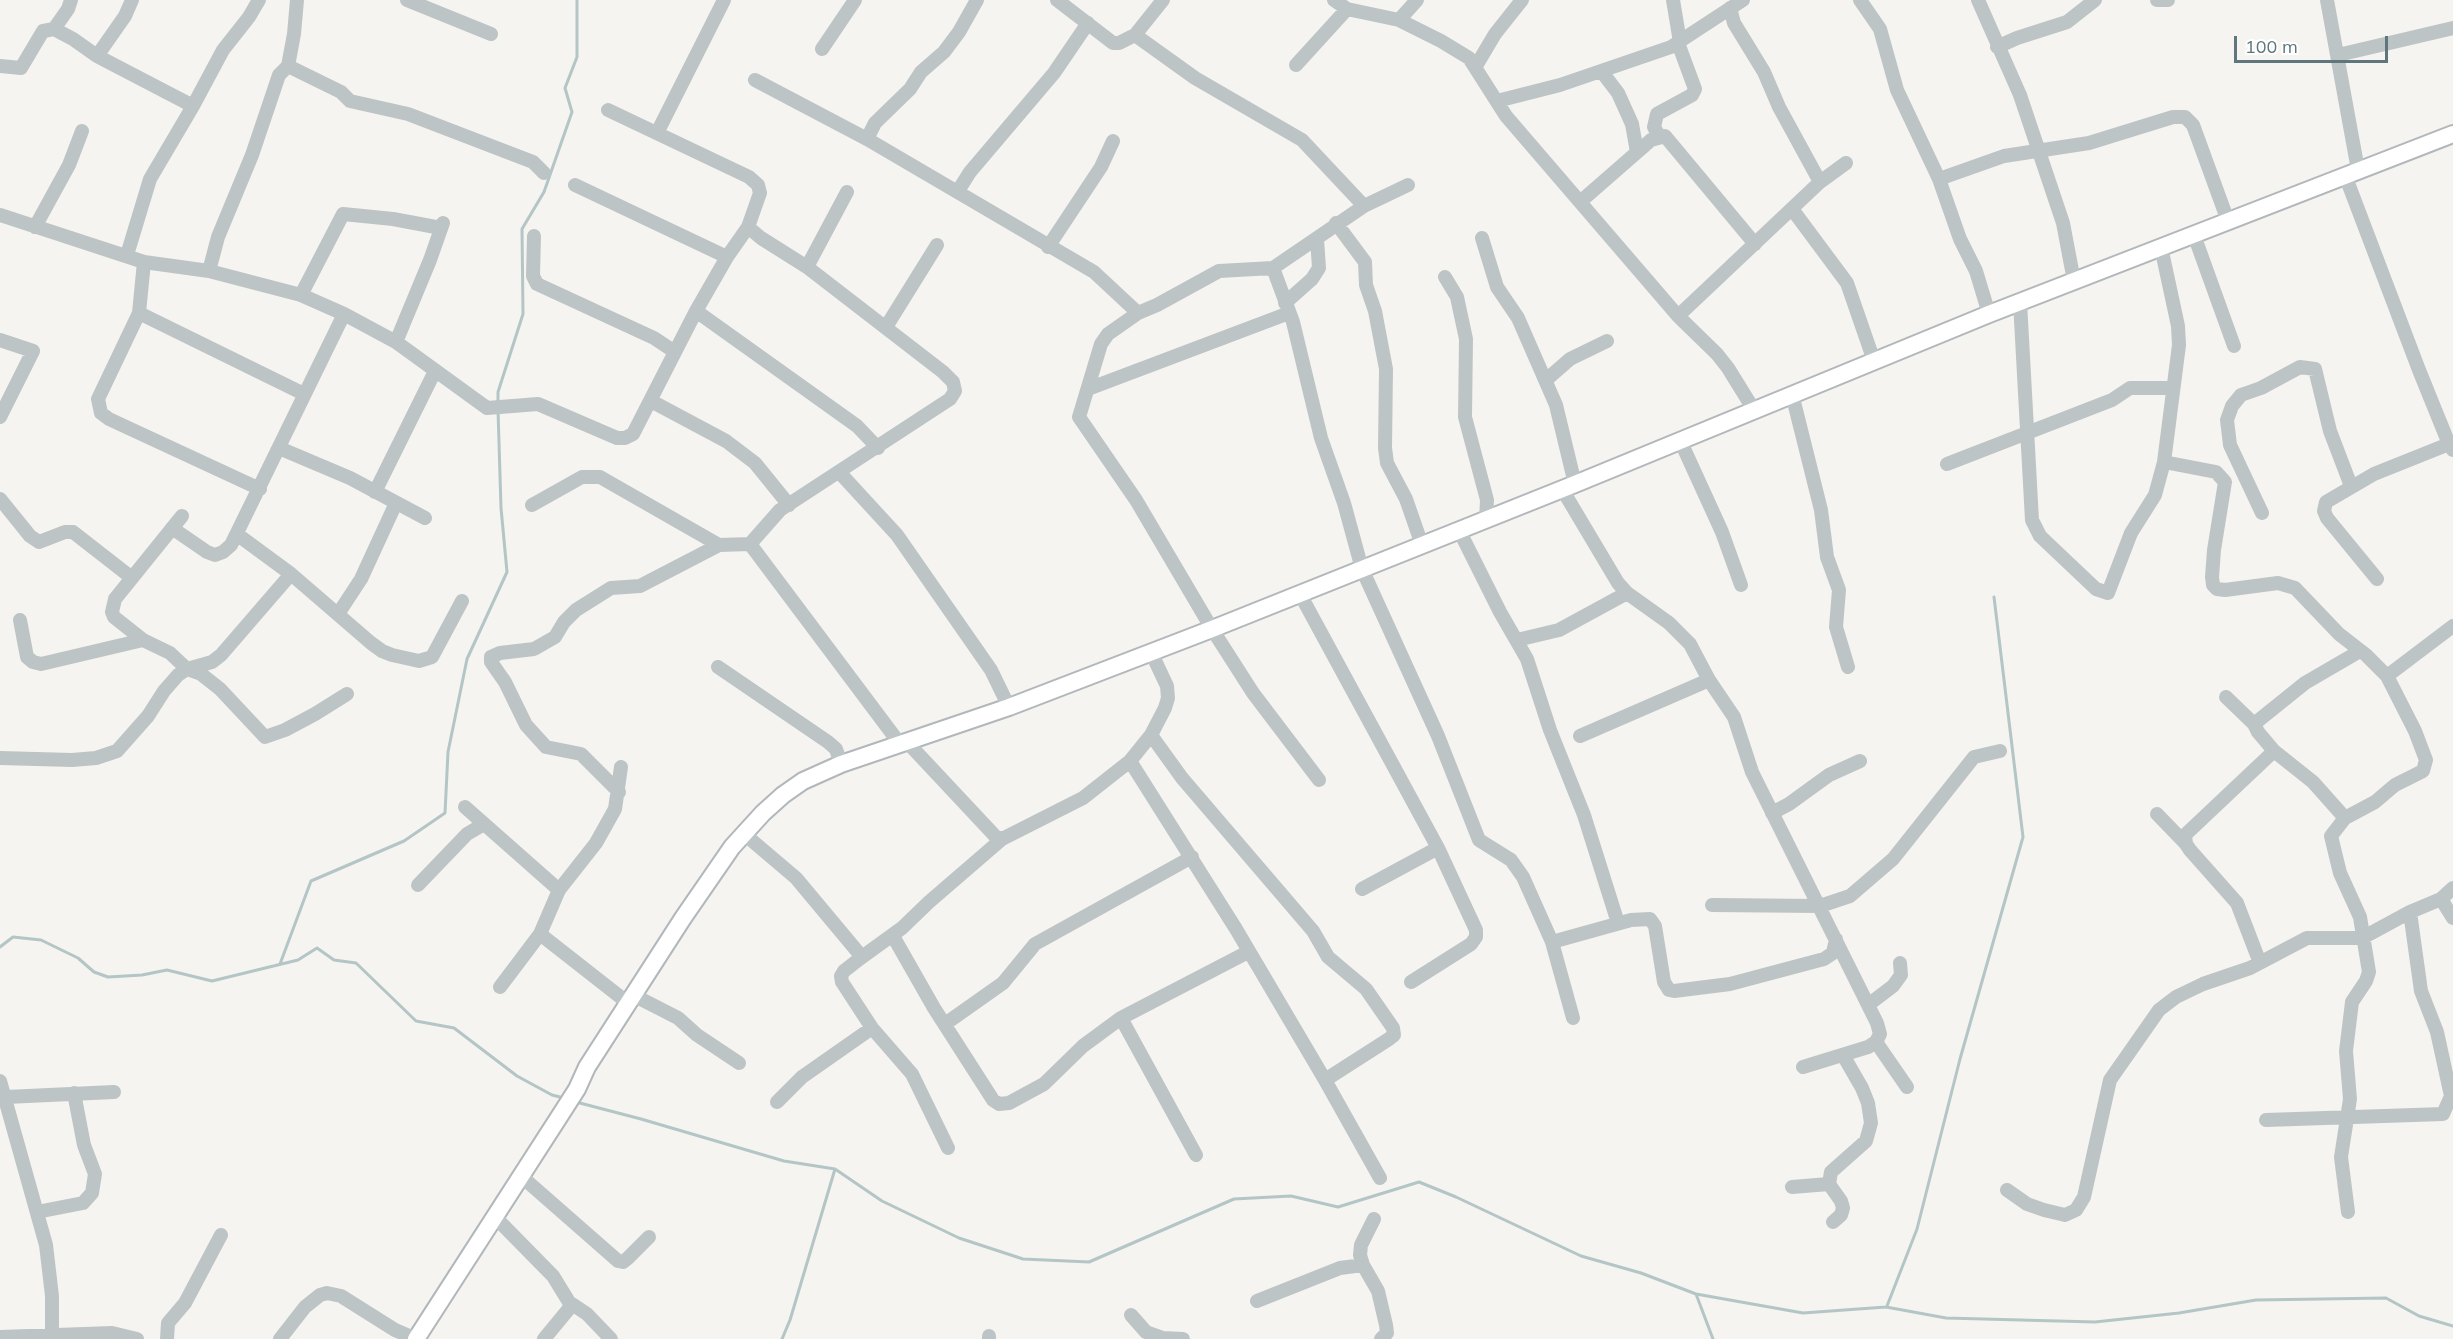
<!DOCTYPE html>
<style>
body{margin:0}
#map{position:relative;width:2453px;height:1339px;overflow:hidden;background:#f5f4f1;font-family:Mulish,sans-serif}
canvas{display:block}
.scale{position:absolute;left:2234px;top:36px;width:154px;height:27px;box-sizing:border-box;border:3px solid #5f767d;border-top:0;padding-left:8px;font-size:18px;line-height:21px;white-space:nowrap;color:#5f767d;-webkit-text-stroke:4px #fff;paint-order:stroke}
</style>
<div id="map">
<canvas width="2453" height="1339"></canvas>
<div class="scale">100 m</div>
</div>
<script>
const context = document.querySelector('canvas').getContext('2d');
context.lineJoin = 'round';
function toPath(rows) {
  const path = new Path2D();
  for (const r of rows) {
    path.moveTo(r[0], r[1]);
    for (let i = 2; i < r.length; i += 2) path.lineTo(r[i], r[i + 1]);
  }
  return path;
}
function stroke(path, color, width, dash) {
  context.strokeStyle = color;
  context.lineWidth = width;
  context.lineCap = dash ? 'butt' : 'round';
  context.setLineDash(dash || []);
  context.stroke(path);
}
const stream = toPath([
 [498,403,498,392,523,314,522,229,544,192,572,112,565,88,577,57,577,0],
 [0,947,13,937,41,940,78,958,94,972,108,977,142,975,167,970,212,981,298,960,317,948,334,960,356,963,416,1021,454,1028,517,1076,552,1095,564,1098],
 [280,964,311,881,404,841,445,813,448,752,467,659,507,572,501,508,498,410],
 [576,1102,641,1119,784,1161,835,1169,882,1201,959,1238,1023,1259,1089,1262,1234,1199,1291,1196,1338,1207,1419,1182,1456,1197,1581,1256,1641,1273,1696,1294,1803,1313,1886,1307,1946,1318,2095,1322,2179,1313,2256,1300,2386,1298,2419,1316,2453,1326],
 [1696,1294,1713,1339],
 [1887,1306,1917,1229,1960,1059,2023,837,1994,597],
 [782,1339,790,1320,835,1169]
]);
const minor = toPath([
 [407,0,491,34],
 [1057,0,1113,43,1119,43,1135,35,1163,0],
 [1334,0,1347,9,1399,20,1441,41,1469,58,1506,116,1678,316,1717,354,1728,368,1754,410],
 [1673,0,1680,42],
 [1860,0,1880,29,1897,90,1939,179,1960,239,1976,271,1989,314],
 [1978,0,2020,95,2063,223,2074,281],
 [2157,0,2168,0],
 [2327,0,2358,170],
 [1730,8,1734,23,1764,72,1779,107,1820,182],
 [1399,20,1417,0],
 [54,29,68,9,71,0],
 [1135,35,1195,78,1302,140,1364,206],
 [1997,47,2017,38,2067,22,2095,0],
 [822,49,855,0],
 [2338,55,2453,28],
 [97,56,125,16,132,0],
 [1296,65,1347,9],
 [0,66,21,68,43,31,54,29,73,39,97,56,193,106],
 [288,66,341,92,350,101,408,114,533,162,544,173],
 [1476,66,1495,34,1522,0],
 [1602,72,1618,93,1632,124,1637,152],
 [755,80,867,139,1094,272,1138,313],
 [1497,101,1560,85,1671,47,1743,0],
 [657,133,724,0],
 [1659,136,1654,127,1657,114,1692,95,1695,89,1678,43],
 [867,139,875,123,910,89,921,72,944,52,959,32,977,0],
 [2345,175,2419,370,2449,444,2453,450],
 [1939,179,2004,156,2089,143,2173,117,2185,117,2193,125,2228,221],
 [575,185,727,257],
 [958,191,970,172,1054,73,1088,23],
 [1580,202,1651,140,1665,136,1755,244],
 [1792,209,1847,283,1874,361],
 [0,215,144,262,209,271,301,295,344,314,396,342,487,408,538,404,617,438,625,438,633,434,696,311,727,257,748,227,760,193,758,185,749,177,608,110],
 [1336,223,1365,262,1366,285,1375,311,1386,369,1385,448,1387,463,1406,499,1422,545],
 [35,227,69,165,82,131],
 [2194,235,2234,346],
 [534,236,533,276,537,284,654,338,675,352],
 [1482,238,1497,287,1518,318,1556,405,1575,484],
 [1048,247,1101,167,1113,141],
 [127,255,150,179,193,106,223,50,249,17,259,0],
 [144,262,139,313,98,399,101,413,109,419,260,489],
 [807,267,847,192],
 [1273,268,1293,322,1321,438,1344,503,1362,569,1438,736,1479,840,1511,860,1523,877,1552,942,1573,1018],
 [209,271,218,237,252,155,279,75,288,66,294,34,297,0],
 [1445,277,1457,297,1466,339,1465,417,1487,500,1486,520],
 [301,295,343,214,393,219,441,228],
 [2020,302,2032,520,2040,536,2096,589,2108,593,2131,533,2155,495,2164,462,2179,345,2178,326,2161,247],
 [1285,303,1312,279,1319,268,1317,239],
 [696,311,857,426,878,448],
 [139,313,304,394],
 [1678,316,1820,182,1846,163],
 [886,327,937,245],
 [0,340,33,351,0,417],
 [396,342,430,260,443,223],
 [1546,380,1570,359,1607,341],
 [1088,389,1289,313],
 [1792,394,1821,510,1827,557,1839,590,1836,627,1848,667],
 [651,401,726,441,755,463,789,505],
 [1680,440,1722,532,1741,585],
 [279,448,350,478,425,518],
 [2164,462,2216,472,2225,482,2214,550,2212,577,2213,585,2217,589,2225,590,2278,583,2295,588,2339,634,2366,655,2387,676,2415,731,2426,760,2423,771,2395,785,2375,802,2345,818,2331,836,2340,873,2360,917,2369,972,2366,981,2352,1002,2346,1051,2350,1099,2341,1157,2348,1212],
 [1947,464,2112,400,2130,388,2172,388],
 [840,473,897,535,991,670,1009,707],
 [1562,489,1618,583,1627,593,1669,623,1690,644,1709,680,1734,717,1752,772,1877,1023,1880,1034,1876,1042,1868,1047,1803,1067],
 [375,492,435,371],
 [0,499,30,536,39,542,65,532,73,532,132,578],
 [532,505,582,477,600,477,719,545],
 [2262,513,2230,445,2227,420,2232,406,2241,395,2261,388,2300,367,2315,369,2330,431,2351,486],
 [182,516,115,599,112,612,114,617,143,640,170,653,187,669,201,674,220,689,265,737,285,730,315,714,347,694],
 [172,528,207,552,215,555,223,552,231,545,344,314],
 [1459,530,1500,612,1527,659,1550,730,1584,815,1618,923],
 [238,535,291,574,371,643,382,651,392,655,419,661,432,657,462,601],
 [750,544,900,744],
 [2377,579,2327,518,2324,511,2326,502,2374,474,2449,444],
 [1300,594,1438,848,1476,930,1476,937,1471,944,1411,982],
 [338,614,361,579,396,503],
 [20,620,27,657,33,662,41,664,143,640],
 [1517,640,1559,630,1627,593],
 [718,667,828,742,836,749,841,764],
 [2387,676,2453,626],
 [2226,697,2254,724],
 [1151,735,1182,778,1313,931,1328,957,1366,989,1393,1028,1394,1035,1389,1039,1325,1080],
 [1580,736,1709,680],
 [907,742,996,837,1002,839],
 [0,758,72,760,96,758,117,751,148,716,164,691,178,675,187,669,212,662,221,655,291,574],
 [1130,761,1236,929,1325,1080,1380,1178],
 [1319,780,1253,693,1212,629,1136,500,1079,417,1101,344,1108,334,1138,313,1157,305,1219,271,1273,268,1364,206,1408,185],
 [619,792,581,754,546,747,526,725,505,682,491,662,491,657,500,653,534,649,555,637,564,622,576,610,611,588,640,586,719,545,750,544,780,510,950,399,955,391,953,382,943,372,807,267,761,238,748,227],
 [465,807,559,890],
 [1772,813,1789,804,1829,775,1860,761],
 [2157,814,2186,844],
 [2345,818,2313,782,2274,751,2258,732,2254,724,2305,683,2360,651],
 [743,833,796,878,862,957],
 [418,885,467,834,484,824],
 [2453,888,2441,899,2453,918],
 [1362,889,1438,848],
 [1712,905,1820,906,1850,896,1893,859,1974,757,2000,751],
 [540,934,628,1003],
 [893,936,934,1008,993,1100,999,1104,1009,1103,1044,1084,1083,1046,1121,1018,1248,952],
 [1552,942,1631,920,1650,919,1655,926,1664,982,1669,990,1674,991,1730,984,1824,959,1833,953,1836,939],
 [2260,963,2237,903,2190,850,2186,844,2185,835,2274,751],
 [500,987,540,934,559,890,596,843,615,809,621,767],
 [633,995,678,1018,697,1035,739,1063],
 [1868,1005,1893,986,1901,975,1900,963],
 [1121,1018,1196,1155],
 [945,1024,1003,983,1035,944,1192,857],
 [1876,1042,1907,1087],
 [0,1081,46,1245,52,1296,52,1339],
 [6,1097,114,1092],
 [777,1102,802,1077,872,1028],
 [2266,1120,2443,1114,2451,1096,2437,1032,2421,991,2410,912],
 [948,1148,912,1074,872,1028,842,982,841,976,844,971,862,957,902,928,929,902,1002,839,1083,798,1130,761,1151,735,1165,708,1168,698,1167,686,1151,652],
 [521,1176,618,1261,623,1262,628,1258,649,1237],
 [1792,1187,1829,1184],
 [2007,1190,2027,1204,2044,1210,2065,1215,2076,1210,2084,1197,2110,1080,2159,1010,2176,997,2203,984,2250,968,2307,938,2362,938,2410,912,2441,899],
 [37,1212,83,1203,92,1193,95,1174,84,1145,74,1093],
 [496,1218,553,1276,569,1302,587,1314,611,1339],
 [1374,1219,1361,1245,1360,1255,1363,1265,1378,1291,1386,1325,1387,1333,1381,1339],
 [1833,1222,1841,1215,1843,1208,1841,1201,1829,1184,1831,1172,1866,1141,1871,1123,1868,1103,1862,1088,1843,1055],
 [1257,1301,1340,1268,1363,1265],
 [1131,1315,1146,1332,1163,1338,1183,1339],
 [0,1337,112,1333,137,1339],
 [167,1339,168,1323,185,1303,221,1235],
 [280,1339,305,1307,320,1295,327,1293,341,1296,395,1330,416,1339],
 [544,1339,572,1305],
 [989,1339,989,1336]
]);
const major = toPath([
 [416,1339,561,1114,577,1089,587,1067,683,918,732,847,763,813,783,795,803,781,841,764,1009,707,1212,629,1575,484,1989,314,2453,134]
]);
stroke(stream, '#b4c5c6', 3);
stroke(major, '#b1b7ba', 20);
stroke(minor, '#bdc4c6', 14);
stroke(major, '#fff', 16);
</script>
